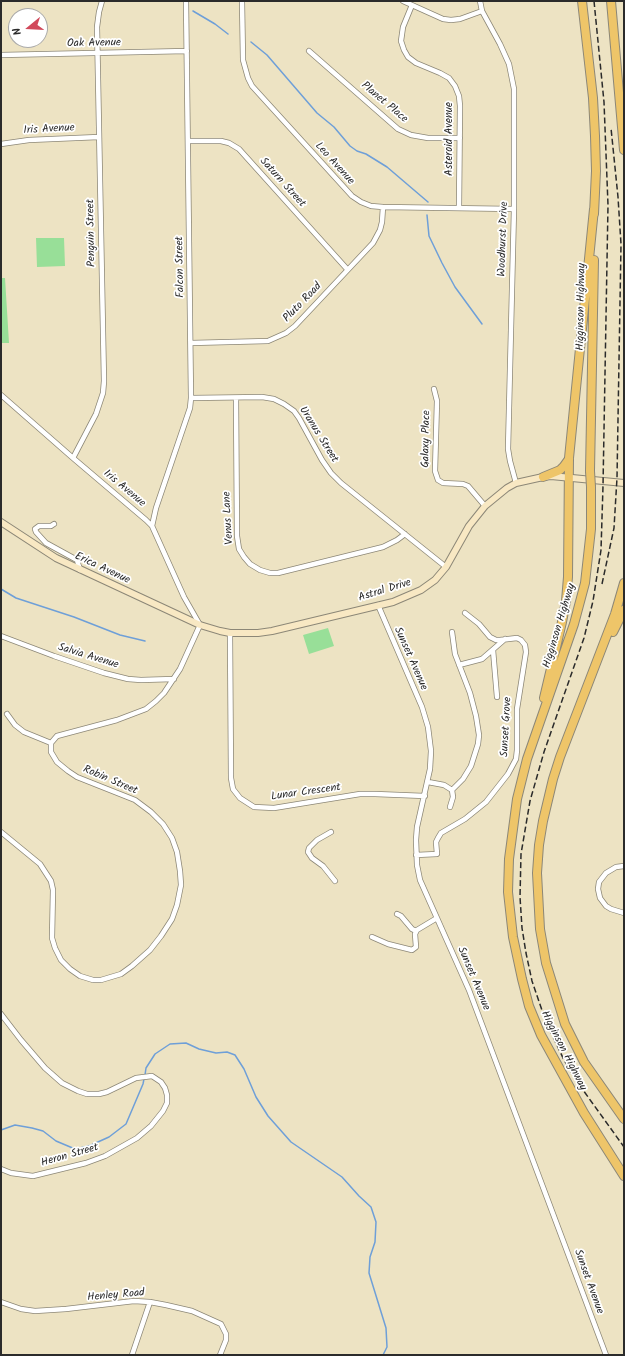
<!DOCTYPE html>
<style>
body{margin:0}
#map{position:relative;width:625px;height:1356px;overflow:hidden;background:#ede3c3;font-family:Kalam,sans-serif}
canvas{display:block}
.frame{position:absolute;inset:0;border:2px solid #2b2b2b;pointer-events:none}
.north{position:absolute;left:8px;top:8px;width:40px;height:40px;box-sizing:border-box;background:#fff;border:1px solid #aaa;border-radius:50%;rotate:252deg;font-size:11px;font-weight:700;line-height:16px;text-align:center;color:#2b2b2b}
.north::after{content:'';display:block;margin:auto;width:14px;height:18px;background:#d1495b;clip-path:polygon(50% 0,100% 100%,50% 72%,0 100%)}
</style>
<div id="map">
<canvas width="625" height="1356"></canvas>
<div class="frame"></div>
<div class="north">N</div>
</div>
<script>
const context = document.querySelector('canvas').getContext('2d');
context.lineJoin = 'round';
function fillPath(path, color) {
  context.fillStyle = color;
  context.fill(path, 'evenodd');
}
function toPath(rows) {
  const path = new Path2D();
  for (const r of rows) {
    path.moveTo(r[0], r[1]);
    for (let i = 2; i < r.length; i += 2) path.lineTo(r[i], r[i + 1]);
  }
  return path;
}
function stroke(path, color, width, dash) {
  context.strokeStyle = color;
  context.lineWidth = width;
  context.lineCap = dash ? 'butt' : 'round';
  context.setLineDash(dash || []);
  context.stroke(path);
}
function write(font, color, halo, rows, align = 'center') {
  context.font = font + ' Kalam,sans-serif';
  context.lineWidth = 3.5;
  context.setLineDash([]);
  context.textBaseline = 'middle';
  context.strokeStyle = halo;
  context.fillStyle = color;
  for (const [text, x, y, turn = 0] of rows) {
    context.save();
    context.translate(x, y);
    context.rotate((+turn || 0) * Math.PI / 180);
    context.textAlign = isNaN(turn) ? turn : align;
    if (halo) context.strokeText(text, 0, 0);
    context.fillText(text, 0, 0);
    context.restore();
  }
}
const green = toPath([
 [36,238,64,238,65,266,37,267],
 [1,278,5,278,9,343,1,343],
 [328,628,334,646,309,654,303,635]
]);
const stream = toPath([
 [193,11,215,24,228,34],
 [251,42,267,55,317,113,334,127,350,146,357,151,366,154,387,167,428,202],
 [427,215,429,236,442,263,455,287,482,324],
 [1,589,16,598,74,617,120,635,145,641],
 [145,1075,146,1068,155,1054,170,1044,186,1043,199,1049,216,1053,227,1052,235,1055,244,1069,256,1097,268,1116,291,1142,342,1177,359,1196,371,1207,376,1222,375,1242,370,1257,369,1273,386,1328,387,1347,383,1355],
 [1,1130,15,1125,32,1128,43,1131,56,1141,75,1149,89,1146,109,1137,126,1124,143,1084,144,1079]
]);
const street = toPath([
 [242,1,243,60,248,78,252,86,352,196,361,202,371,206,383,207,514,209],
 [403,1,443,19,451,20,460,19,482,11],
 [480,1,482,11,500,44,509,64,514,89,514,209,508,449,510,461,516,483],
 [412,5,403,27,401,41,404,50,408,57,416,63,440,73,449,78,455,86,459,96,460,106,459,208],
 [309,51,398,129,411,135,428,138,460,138],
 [1,55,187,51],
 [188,141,221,141,229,143,239,149,347,269],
 [1,144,29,140,99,137],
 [191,343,268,341,286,333,295,326,373,243,380,230,382,222,383,207],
 [434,389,437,401,435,471,438,480,443,483,463,484,468,486,485,506],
 [1,395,73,458,146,520,152,526,184,597,200,625,180,669,164,693,156,701,146,709,117,720,57,736,51,743,51,752,57,762,68,771,77,777,135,800,151,812,163,824,172,838,177,852,180,871,181,885,177,905,172,919,161,936,150,950,132,966,121,974,101,980,93,980,80,976,70,969,61,960,55,948,52,938,53,890,51,881,40,864,1,832],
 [191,398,262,397,274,399,284,404,294,411,299,418,322,460,331,473,341,483,446,567],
 [236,398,237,536,239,549,244,557,250,564,260,570,270,573,278,573,383,547,397,540,405,534],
 [73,458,96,414,103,393,104,381,97,27,99,12,102,1],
 [54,524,51,526,39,526,35,529,36,532,46,543,77,560,80,570],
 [152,526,156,508,190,408,191,398,186,1],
 [378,605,422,707,428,727,431,751,430,769,417,827,416,840,417,865,420,880,469,990,606,1355],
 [230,633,231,778,233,789,240,798,254,807,274,808,360,794,375,794,425,796],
 [1,636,54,656,104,673,128,679,141,680,174,679],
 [493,650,497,697],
 [459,665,482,659,505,639],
 [7,714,15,725,24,732,51,743],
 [428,782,444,785,452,790,453,797,450,807],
 [452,790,463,779,471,766,478,744,479,735,476,716,470,693,455,654,452,632],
 [331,832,317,840,309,848,308,852,312,858,323,866,335,881],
 [416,855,437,854,436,842,438,838,441,833,465,819,486,802,508,774,516,759,517,750,517,709,526,652,525,645,521,640,517,638,500,640,496,640,490,637,479,624,465,613],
 [624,866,616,867,606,873,599,882,598,889,600,898,606,906,611,909,624,913],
 [397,914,401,916,412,929,416,931],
 [372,937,388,944,412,950,416,947,415,934,417,930,437,918],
 [1,1014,21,1040,45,1068,62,1083,78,1091,87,1094,99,1094,107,1092,136,1078,152,1076,161,1082,165,1088,167,1095,167,1103,163,1111,151,1126,137,1138,105,1156,86,1163,33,1176,11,1173,1,1169],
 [1,1302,21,1309,35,1311,66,1309,134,1301,150,1302,166,1305,192,1311,221,1324,226,1334,226,1340,220,1355],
 [132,1355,150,1302]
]);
const secondary = toPath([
 [1,522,56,558,200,625,220,631,230,633,258,633,272,631,393,602,421,590,435,580,446,567,469,526,485,506,507,488,516,483,543,477,551,476,624,483]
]);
const highway = toPath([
 [582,1,593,98,595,136,596,171,594,214],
 [611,1,624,150],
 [590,471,594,260],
 [543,477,560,470,564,466,569,459],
 [591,487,591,529,585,583,574,624,527,759,517,799,509,859,508,892,513,937,522,979,529,1006,541,1035,584,1113,624,1176],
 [624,583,615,614,560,757,553,779,543,821,539,845,537,873,540,929,546,963,565,1024,584,1062,624,1119],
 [613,632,624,610],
 [544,698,562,622,566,601,568,577,569,458,594,209]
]);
const rail = toPath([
 [594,1,604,102,608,205,603,486,601,550,593,601,584,638,544,752,530,801,521,854,520,897,522,928,526,953,532,981,546,1022,564,1060,578,1083,624,1147],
 [602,584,614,528,617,478,621,244,618,197,611,128]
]);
const highwayBridge = toPath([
 [590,471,591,487]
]);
const streetNames = [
 ["Oak Avenue",94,44,-1],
 ["Planet Place",384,103,40],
 ["Iris Avenue",49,130,-3],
 ["Asteroid Avenue",450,139,-90],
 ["Leo Avenue",334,164,48],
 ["Saturn Street",282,183,48],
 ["Penguin Street",92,233,-91],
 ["Woodhurst Drive",504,239,-88],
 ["Falcon Street",181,267,-91],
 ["Pluto Road",303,303,-46],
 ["Higginson Highway",582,307,-89],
 ["Uranus Street",318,435,58],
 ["Galaxy Place",427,439,-89],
 ["Iris Avenue",124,489,40],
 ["Venus Lane",229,518,-93],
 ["Erica Avenue",102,569,25],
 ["Astral Drive",385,591,-17],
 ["Higginson Highway",560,626,-73],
 ["Salvia Avenue",88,657,17],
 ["Sunset Avenue",410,659,66],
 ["Sunset Grove",507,727,-87],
 ["Robin Street",110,781,23],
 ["Lunar Crescent",306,793,-8],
 ["Sunset Avenue",473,979,67],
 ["Higginson Highway",563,1051,63],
 ["Heron Street",70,1156,-16],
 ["Sunset Avenue",588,1282,70],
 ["Henley Road",116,1296,-5]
];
fillPath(green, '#98df98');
stroke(stream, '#6e9fd8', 1.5);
stroke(street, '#8c8777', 6);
stroke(secondary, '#8c8777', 8);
stroke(highway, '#8c8777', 10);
stroke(street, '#fff', 4.5);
stroke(secondary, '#f8e8c3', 6);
stroke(highway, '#eec569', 8);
stroke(rail, '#2b2b2b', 1.5, [6, 3]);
stroke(highwayBridge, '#8c8777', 10, []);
stroke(highwayBridge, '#eec569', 8);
write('11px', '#2b2b2b', '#fff', streetNames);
</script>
